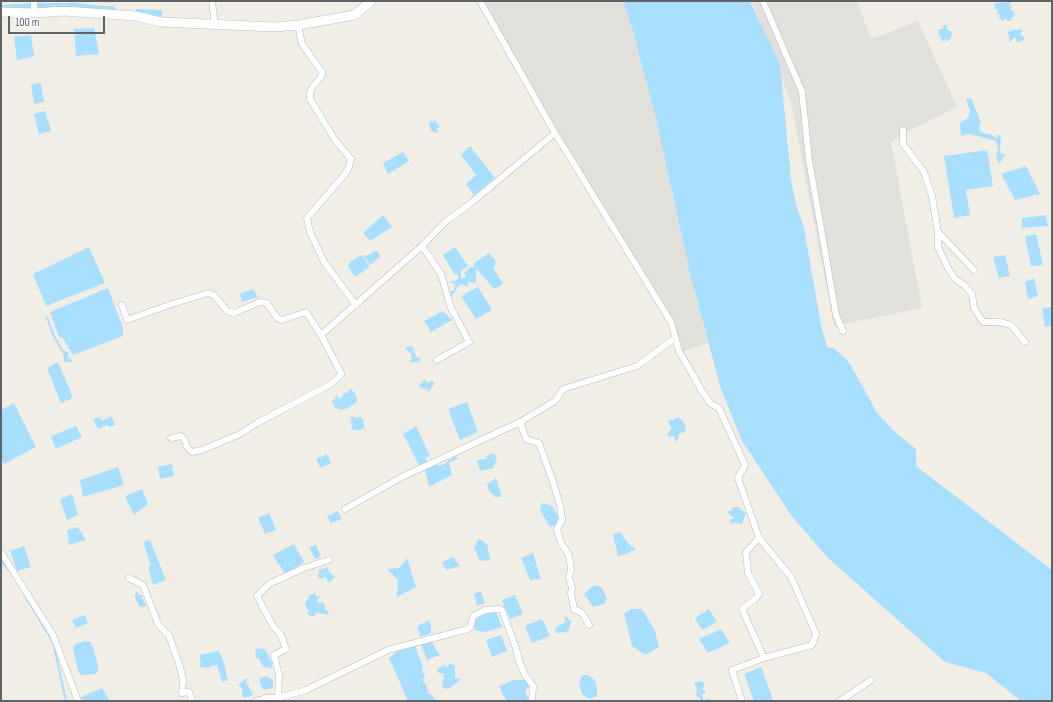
<!DOCTYPE html>
<style>
body{margin:0}
#map{position:relative;width:1053px;height:702px;overflow:hidden;background:#f1eee6;font-family:"Sofia Sans Condensed",sans-serif}
canvas{display:block}
.frame{position:absolute;inset:0;border:2px solid #5d6368;pointer-events:none}
.scale{position:absolute;left:8px;top:16px;width:97px;height:18px;box-sizing:border-box;border:2px solid #5d6368;border-top:0;padding-left:5px;font-size:12px;line-height:14px;white-space:nowrap;color:#5d6368;-webkit-text-stroke:3px #fff;paint-order:stroke}
</style>
<div id="map">
<canvas width="1053" height="702"></canvas>
<div class="frame"></div>
<div class="scale">100 m</div>
</div>
<script>
const context = document.querySelector('canvas').getContext('2d');
context.lineJoin = 'round';
function fillPath(path, color) {
  context.fillStyle = color;
  context.fill(path, 'evenodd');
}
function toPath(rows) {
  const path = new Path2D();
  for (const r of rows) {
    path.moveTo(r[0], r[1]);
    for (let i = 2; i < r.length; i += 2) path.lineTo(r[i], r[i + 1]);
  }
  return path;
}
function stroke(path, color, width, dash) {
  context.strokeStyle = color;
  context.lineWidth = width;
  context.lineCap = dash ? 'butt' : 'round';
  context.setLineDash(dash || []);
  context.stroke(path);
}
const industrial = toPath([
 [483,1,623,1,633,31,658,127,691,278,708,343,679,353,675,327,655,303,581,178],
 [752,1,857,1,871,39,918,21,957,107,908,131,891,143,922,308,834,326,791,102]
]);
const water = toPath([
 [623,1,750,1,780,64,791,180,796,204,804,228,821,325,827,347,835,349,848,361,858,378,877,413,896,433,916,449,916,466,1052,570,1052,701,1021,701,986,673,945,662,828,558,791,515,742,441,721,389,691,278,658,127,633,31],
 [1001,1,1005,3,1006,1,1011,2,1009,5,1012,6,1010,9,1015,13,1014,17,1011,18,1011,21,1008,21,1005,18,1004,21,1002,21,1000,18,997,20,1000,16,999,14,995,14,998,12,997,8,994,10,995,3,1000,3],
 [34,3,34,8,1,9,1,5],
 [37,3,79,3,102,6,114,6,117,9,110,12,38,8],
 [136,9,162,10,162,17,136,16],
 [942,25,947,25,947,29,952,32,951,38,946,42,945,38,943,42,939,35,938,30,944,28],
 [94,28,99,54,76,56,74,29],
 [1015,29,1016,30,1020,29,1023,31,1020,34,1024,37,1024,40,1017,42,1015,37,1009,43,1009,35,1007,32],
 [31,35,34,56,17,60,14,37],
 [41,83,44,102,34,104,31,84],
 [971,98,981,122,979,127,980,132,992,135,997,139,997,135,1001,135,1000,150,1001,154,1006,154,999,164,996,157,998,150,996,141,969,134,961,136,960,123,968,118,970,111,966,99],
 [45,111,51,131,39,134,34,114],
 [430,120,432,123,434,120,440,127,436,129,439,131,437,133,431,131,429,132,431,129,429,125],
 [470,146,495,178,474,195,466,184,476,175,461,155],
 [987,150,993,186,966,190,970,215,954,218,944,156],
 [403,152,409,161,388,174,383,163],
 [1026,166,1040,194,1015,200,1001,174],
 [383,215,392,227,370,241,363,233],
 [1046,215,1048,226,1022,228,1022,218],
 [1036,234,1043,265,1031,266,1025,236],
 [89,247,105,283,46,306,33,274],
 [455,247,468,266,461,271,461,279,466,276,464,273,471,267,475,267,473,264,489,253,496,261,494,269,503,284,494,289,476,268,476,283,468,282,468,287,462,284,457,287,455,292,451,296,450,292,454,290,455,284,448,282,455,281,458,278,458,273,455,275,443,255],
 [375,251,377,251,380,257,370,265,364,256,368,255],
 [362,255,370,267,355,277,348,266,351,261],
 [1005,255,1010,276,999,278,993,257],
 [1034,278,1038,296,1028,299,1025,282],
 [478,287,492,310,476,319,461,296],
 [108,288,123,328,123,336,73,355,62,337,59,337,50,312],
 [253,289,258,297,242,302,240,294],
 [1052,307,1052,326,1045,327,1042,308],
 [443,311,452,320,431,332,424,321],
 [411,346,416,351,411,350,416,354,416,357,420,358,419,362,409,362,412,359,411,354,405,348],
 [62,350,68,352,68,358,73,360,71,362,64,362,64,358],
 [58,362,73,398,61,403,47,368],
 [424,379,428,383,432,381,435,383,428,392,426,388,424,390,422,387,419,389,420,387,419,384,422,383],
 [351,389,354,392,357,398,356,403,346,409,341,410,334,407,335,403,332,404,332,401,335,399,334,398,337,396,338,399,342,398,344,392,345,394],
 [467,402,478,432,460,440,448,409],
 [14,403,36,447,4,464,1,459,1,410],
 [111,416,115,425,111,427,107,425,98,429,93,419,100,417,102,421],
 [352,416,355,418,360,417,362,418,362,420,364,420,363,422,365,428,358,431,356,429,353,430,351,429,353,423,349,422,352,420,350,417],
 [678,417,683,421,685,426,686,431,679,434,678,439,675,442,675,438,673,436,669,437,667,435,672,428,668,422,670,419,673,420],
 [76,426,82,437,56,449,51,436],
 [416,426,430,456,425,458,427,462,419,465,403,434],
 [494,453,497,459,493,468,480,471,477,460,487,459,486,456],
 [327,454,331,463,320,468,316,459],
 [455,456,459,458,449,463,452,475,429,487,425,469,435,464,438,466,444,464],
 [172,464,174,476,160,479,158,467],
 [118,467,124,485,83,497,80,480],
 [496,478,502,497,495,497,489,491,487,484],
 [142,489,148,504,134,515,125,496],
 [72,494,78,515,67,520,60,499],
 [542,503,552,506,559,518,557,524,550,527,540,510],
 [735,507,739,507,741,510,746,513,742,524,734,523,732,524,729,520,734,518,728,513,729,511,732,510,732,508],
 [338,511,342,519,331,523,327,516],
 [269,513,276,530,265,534,258,518],
 [78,527,86,540,69,545,67,530],
 [621,532,627,543,636,549,626,554,618,556,613,534],
 [479,539,487,544,490,560,480,561,474,547],
 [150,540,166,580,153,585,148,567,151,566,143,542],
 [294,544,304,562,285,574,273,555],
 [316,545,321,557,315,559,309,547],
 [24,546,31,567,17,571,10,551],
 [533,553,541,579,530,580,521,558],
 [453,557,460,566,446,570,442,562],
 [407,558,416,587,397,597,398,580,387,569,399,568],
 [328,567,329,572,335,577,330,582,328,582,326,577,319,579,318,577,319,570],
 [594,585,601,587,607,598,604,604,593,607,584,594],
 [137,591,139,595,142,595,142,598,146,605,145,607,142,607,139,606,135,598,135,594],
 [481,591,485,603,477,606,474,594],
 [315,593,316,596,320,597,317,600,319,603,323,602,324,605,326,606,324,608,330,614,320,614,318,612,312,617,307,613,309,611,305,606,306,601,309,599,308,596],
 [515,595,523,614,510,619,502,600],
 [631,609,642,609,655,631,659,647,645,655,632,646,624,614],
 [709,609,717,622,702,630,695,618],
 [496,611,502,627,485,632,475,630,474,626,477,617],
 [85,615,88,623,76,628,72,620],
 [566,616,571,622,568,632,556,633,555,628,566,622,564,618],
 [542,619,550,636,532,643,525,626],
 [429,620,431,626,431,633,420,637,420,633,417,629,418,626],
 [721,629,730,643,708,653,699,639],
 [501,635,507,651,492,657,486,640],
 [86,641,90,642,92,645,98,665,98,670,95,674,85,675,81,675,78,671,73,649,74,645,78,643],
 [431,641,440,655,427,660,421,645],
 [415,646,423,667,422,672,425,674,423,681,426,684,428,693,432,695,436,701,408,701,390,660,388,658,392,656,396,652],
 [258,648,262,649,265,649,272,663,272,666,271,668,263,667,260,660,256,657,255,650],
 [219,651,223,660,228,680,222,682,217,665,211,666,209,668,202,667,199,668,201,662,199,655],
 [450,663,455,666,455,678,461,679,453,686,447,689,442,687,444,674,439,673,437,670,444,665,447,667],
 [761,667,773,700,773,701,754,701,744,674],
 [582,675,587,675,595,680,597,689,597,696,590,699,582,694,579,685],
 [266,676,273,680,273,688,264,690,262,688,259,679],
 [245,679,248,679,246,682,253,694,251,696,244,698,242,695,243,689,238,685],
 [513,680,526,680,530,686,525,690,529,701,506,701,499,686],
 [702,681,705,685,702,689,706,692,702,695,704,700,710,699,710,701,700,701,700,698,696,696,697,688,694,685,696,682],
 [102,688,110,701,83,701,81,697]
]);
const stream = toPath([
 [46,317,48,320,53,334,62,350],
 [1,561,10,571],
 [24,594,53,642,66,701]
]);
const street = toPath([
 [212,1,215,25],
 [480,1,555,133,671,322,679,351,702,391,711,404,719,408,745,465,738,478,759,538,791,577,816,634,812,645,764,658,742,609,755,599,759,594,748,573,746,552,759,538],
 [763,1,802,92,809,160,836,315,843,331],
 [34,13,34,1],
 [298,25,302,44,322,72,321,77,313,86,310,92,310,99,335,140,351,159,349,167,345,174,307,218,310,232,324,262,356,305],
 [903,130,903,144,924,172,932,196,938,232,938,247,947,266,955,279,964,285,972,294,974,308,983,322,1000,322,1011,325,1025,342],
 [938,232,974,270],
 [422,246,441,274,451,308,469,342,437,360],
 [122,305,127,320,172,304,208,293,214,295,227,311,234,313,260,302,267,303,277,318,282,320,306,312,321,335,341,373,341,375,331,384,257,423,240,434,202,450,192,452,187,447,184,439,181,436,171,438],
 [321,335,422,246,445,222,471,203,555,133],
 [520,422,526,439,539,443,553,482,560,505,562,520,557,529,561,543,569,555,571,569,569,577,572,588,571,593,574,609,582,613,589,625],
 [345,509,402,477,520,422,555,401,563,389,637,366,675,338],
 [1,552,53,635,78,701],
 [129,578,143,585,158,624,169,636,180,667,183,680,182,693,189,692,192,701],
 [278,698,279,675,274,655,286,649,281,635,273,626,257,596,269,584,304,568,329,560],
 [256,701,266,698,278,698,306,690,388,650,468,629,471,626,473,616,485,610,499,609,502,610,516,648,519,661,525,675,533,686,532,701],
 [742,701,732,670,764,658],
 [840,701,871,680]
]);
const secondary = toPath([
 [1,12,34,13,64,11,136,16,161,22,275,27,298,25,355,15,371,1]
]);
fillPath(industrial, '#e2e0da');
fillPath(water, '#a8dfff');
stroke(stream, '#a8dfff', 2);
stroke(street, '#b6b9be', 7);
stroke(secondary, '#b9bdc3', 10);
stroke(street, '#fff', 6);
stroke(secondary, '#fff', 9);
</script>
